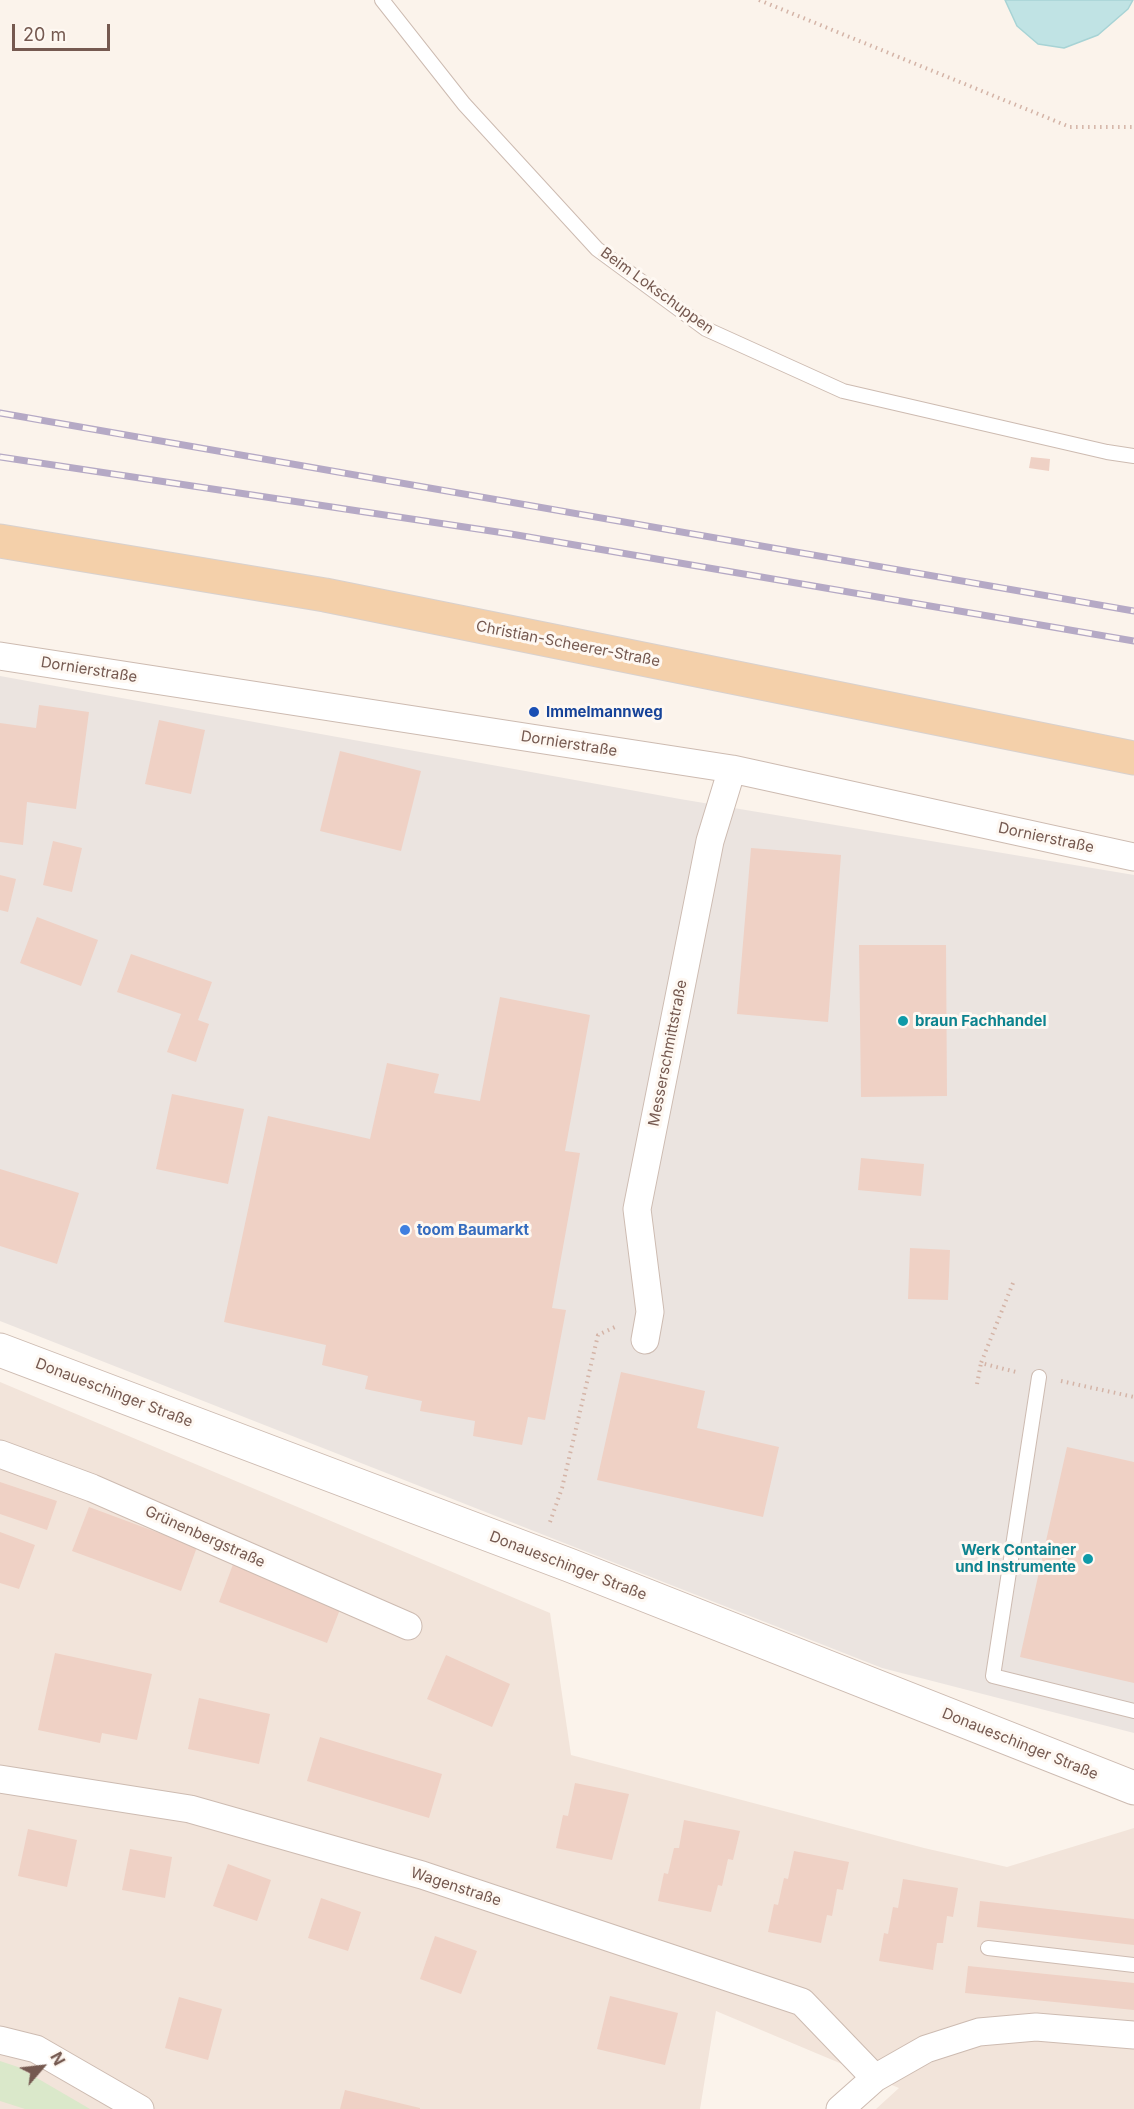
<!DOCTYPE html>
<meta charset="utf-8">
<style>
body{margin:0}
#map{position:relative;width:1134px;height:2109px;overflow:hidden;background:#fbf3eb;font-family:Inter,sans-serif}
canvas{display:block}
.north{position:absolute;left:12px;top:2037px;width:60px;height:60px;-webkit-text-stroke:4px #fef8f2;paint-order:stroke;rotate:62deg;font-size:16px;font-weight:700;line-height:24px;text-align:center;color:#755950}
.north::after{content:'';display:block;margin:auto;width:21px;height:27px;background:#755950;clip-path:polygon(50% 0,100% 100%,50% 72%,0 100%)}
.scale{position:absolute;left:12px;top:24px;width:98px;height:27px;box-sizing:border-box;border:3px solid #755950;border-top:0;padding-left:8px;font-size:18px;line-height:21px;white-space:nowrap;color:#755950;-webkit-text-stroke:4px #fef8f2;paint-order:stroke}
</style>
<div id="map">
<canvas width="1134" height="2109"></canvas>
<div class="north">N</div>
<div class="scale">20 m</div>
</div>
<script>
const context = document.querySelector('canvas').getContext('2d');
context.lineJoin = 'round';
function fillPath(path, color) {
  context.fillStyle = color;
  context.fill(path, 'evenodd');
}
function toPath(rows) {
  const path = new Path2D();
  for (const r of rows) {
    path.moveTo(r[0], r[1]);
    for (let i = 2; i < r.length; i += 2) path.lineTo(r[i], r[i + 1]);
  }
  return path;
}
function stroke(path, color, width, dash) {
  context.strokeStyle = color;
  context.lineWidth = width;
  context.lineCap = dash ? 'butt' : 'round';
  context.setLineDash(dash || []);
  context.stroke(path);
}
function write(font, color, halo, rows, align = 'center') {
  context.font = font + ' Inter,sans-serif';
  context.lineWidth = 6;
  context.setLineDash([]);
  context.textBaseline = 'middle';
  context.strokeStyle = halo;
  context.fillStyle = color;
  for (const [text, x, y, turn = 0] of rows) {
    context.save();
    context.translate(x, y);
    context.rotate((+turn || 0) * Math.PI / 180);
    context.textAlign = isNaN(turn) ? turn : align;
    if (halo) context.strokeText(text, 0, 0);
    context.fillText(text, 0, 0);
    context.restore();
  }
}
const residential = toPath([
 [0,1382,550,1613,571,1755,924,1848,1007,1867,1134,1828,1134,2109,876,2109,899,2088,716,2011,700,2109,0,2109]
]);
const industrial = toPath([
 [0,676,680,799,1134,875,1134,1733,882,1668,0,1321]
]);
const green = toPath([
 [0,2061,18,2067,90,2109,25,2109,0,2101]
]);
const water = toPath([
 [1005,0,1133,0,1128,9,1098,35,1064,48,1038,44,1017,26,1005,0]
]);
const building = toPath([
 [1031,457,1050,459,1049,471,1029,468],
 [39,705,89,712,76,809,27,802,23,845,0,842,0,723,36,728],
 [159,720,205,730,191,794,145,784],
 [340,751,421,771,401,851,320,831],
 [53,841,82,848,72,892,43,885],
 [751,848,841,855,828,1022,737,1014],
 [0,875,16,879,8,912,0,910],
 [37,917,98,940,81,986,20,963],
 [859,945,946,945,947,1096,861,1097],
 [131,954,212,982,198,1020,209,1024,196,1062,167,1052,181,1014,117,992],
 [500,997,590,1015,565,1151,580,1153,552,1308,566,1310,545,1420,528,1417,522,1445,473,1436,475,1421,420,1411,422,1401,365,1389,368,1376,322,1365,326,1345,224,1322,268,1116,370,1139,387,1063,439,1074,434,1093,480,1101],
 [172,1094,244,1109,228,1184,156,1169],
 [861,1158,924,1164,921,1196,858,1190],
 [0,1169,79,1193,57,1264,0,1246],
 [910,1248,950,1250,948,1300,908,1299],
 [621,1372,705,1391,697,1428,779,1447,763,1517,597,1480],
 [1067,1447,1134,1462,1134,1683,1020,1657],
 [0,1482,57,1501,47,1530,0,1514],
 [89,1507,197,1547,181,1591,72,1551],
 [0,1532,35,1545,19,1589,0,1583],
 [235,1559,344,1599,327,1643,219,1602],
 [55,1653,152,1674,137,1740,102,1733,100,1743,38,1730],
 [446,1655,510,1684,492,1727,427,1699],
 [199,1698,270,1714,259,1764,188,1749],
 [320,1737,442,1774,429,1818,307,1781],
 [575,1783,629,1794,612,1860,556,1848,563,1815,568,1816],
 [684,1820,740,1831,733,1860,728,1859,722,1886,718,1885,711,1912,658,1901,664,1873,668,1874,674,1848,679,1848],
 [28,1829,77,1840,67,1887,18,1876],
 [130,1849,172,1857,165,1898,122,1890],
 [794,1851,849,1862,843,1890,837,1889,832,1916,827,1915,821,1943,768,1932,774,1904,778,1905,784,1878,788,1879],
 [228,1864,271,1880,257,1921,213,1906],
 [903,1879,958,1888,953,1917,947,1916,943,1943,937,1943,933,1970,879,1961,884,1933,888,1934,893,1907,898,1908],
 [321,1898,361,1912,348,1951,308,1938],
 [980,1901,1134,1919,1134,1945,977,1927],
 [435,1936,477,1951,461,1994,420,1979],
 [968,1966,1134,1983,1134,2010,965,1993],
 [610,1996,678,2013,665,2065,597,2049],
 [179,1997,222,2009,208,2060,165,2048],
 [345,2090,420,2108,420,2109,340,2109]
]);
const path = toPath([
 [759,0,1070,127,1134,127],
 [1013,1283,981,1363,1016,1372],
 [1061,1381,1134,1397],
 [977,1384,981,1363],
 [550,1522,562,1488,598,1335,617,1326]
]);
const service = toPath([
 [382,0,464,104,597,249,706,329,843,391,1107,452,1134,456],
 [1039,1377,993,1676,1134,1711],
 [988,1948,1134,1965]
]);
const minor = toPath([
 [0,656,732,769,1134,857],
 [645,1340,650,1312,637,1209,710,841,732,769],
 [0,1454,92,1488,408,1626],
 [0,1779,190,1809,422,1875,802,2002,875,2078],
 [0,2040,36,2049,140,2109],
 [840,2109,875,2078,926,2049,979,2032,1036,2027,1134,2035]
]);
const tertiary = toPath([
 [0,1350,569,1565,1134,1788]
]);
const primary = toPath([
 [0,541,325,595,1134,758]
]);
const rail = toPath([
 [0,413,1134,611],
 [0,457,511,534,1134,641]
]);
const markers = [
 [534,712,6,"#1a4fb4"],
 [903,1021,6,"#0f9aa8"],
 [405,1230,6,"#3f7fe0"],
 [1088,1559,6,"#0f9aa8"]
];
const streetNames = [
 ["Beim Lokschuppen",657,291,36],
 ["Christian-Scheerer-Straße",568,644,11],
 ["Dornierstraße",89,670,9],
 ["Dornierstraße",569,744,9],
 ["Dornierstraße",1046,838,12],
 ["Messerschmittstraße",668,1053,-79],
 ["Donaueschinger Straße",114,1393,21],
 ["Grünenbergstraße",205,1537,24],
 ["Donaueschinger Straße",568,1566,21],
 ["Donaueschinger Straße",1020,1744,22],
 ["Wagenstraße",456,1887,18]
];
const transitNames = [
 ["Immelmannweg",546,712]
];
const cultureNames = [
 ["braun Fachhandel",915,1021],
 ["Werk Container",1076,1550,"right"],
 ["und Instrumente",1076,1567,"right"]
];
const shopNames = [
 ["toom Baumarkt",417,1230]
];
fillPath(residential, '#f2e4da');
fillPath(industrial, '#ebe4e0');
fillPath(green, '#dae8ca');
fillPath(water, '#c0e3e4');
stroke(water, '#a7d3d5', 1.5);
fillPath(building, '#efd1c5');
stroke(service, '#cdbbb1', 16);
stroke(minor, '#cdbbb1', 29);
stroke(tertiary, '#cdbbb1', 35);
stroke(primary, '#d8d1ce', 35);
stroke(path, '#d4b4a7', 4, [1.5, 4.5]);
stroke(service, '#fff', 14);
stroke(minor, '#fff', 27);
stroke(tertiary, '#fff', 33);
stroke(primary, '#f4d0aa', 33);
stroke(rail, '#b5a9c5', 7);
stroke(rail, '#fef8f2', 4.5, [14]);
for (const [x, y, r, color] of markers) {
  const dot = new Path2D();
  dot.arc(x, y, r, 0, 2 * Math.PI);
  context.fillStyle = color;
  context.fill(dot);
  stroke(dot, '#fef8f2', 2);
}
write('15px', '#755950', '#fef8f2', streetNames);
write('bold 15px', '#164399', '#fef8f2', transitNames, 'left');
write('bold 15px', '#0d838f', '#fef8f2', cultureNames, 'left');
write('bold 15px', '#366cbe', '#fef8f2', shopNames, 'left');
</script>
